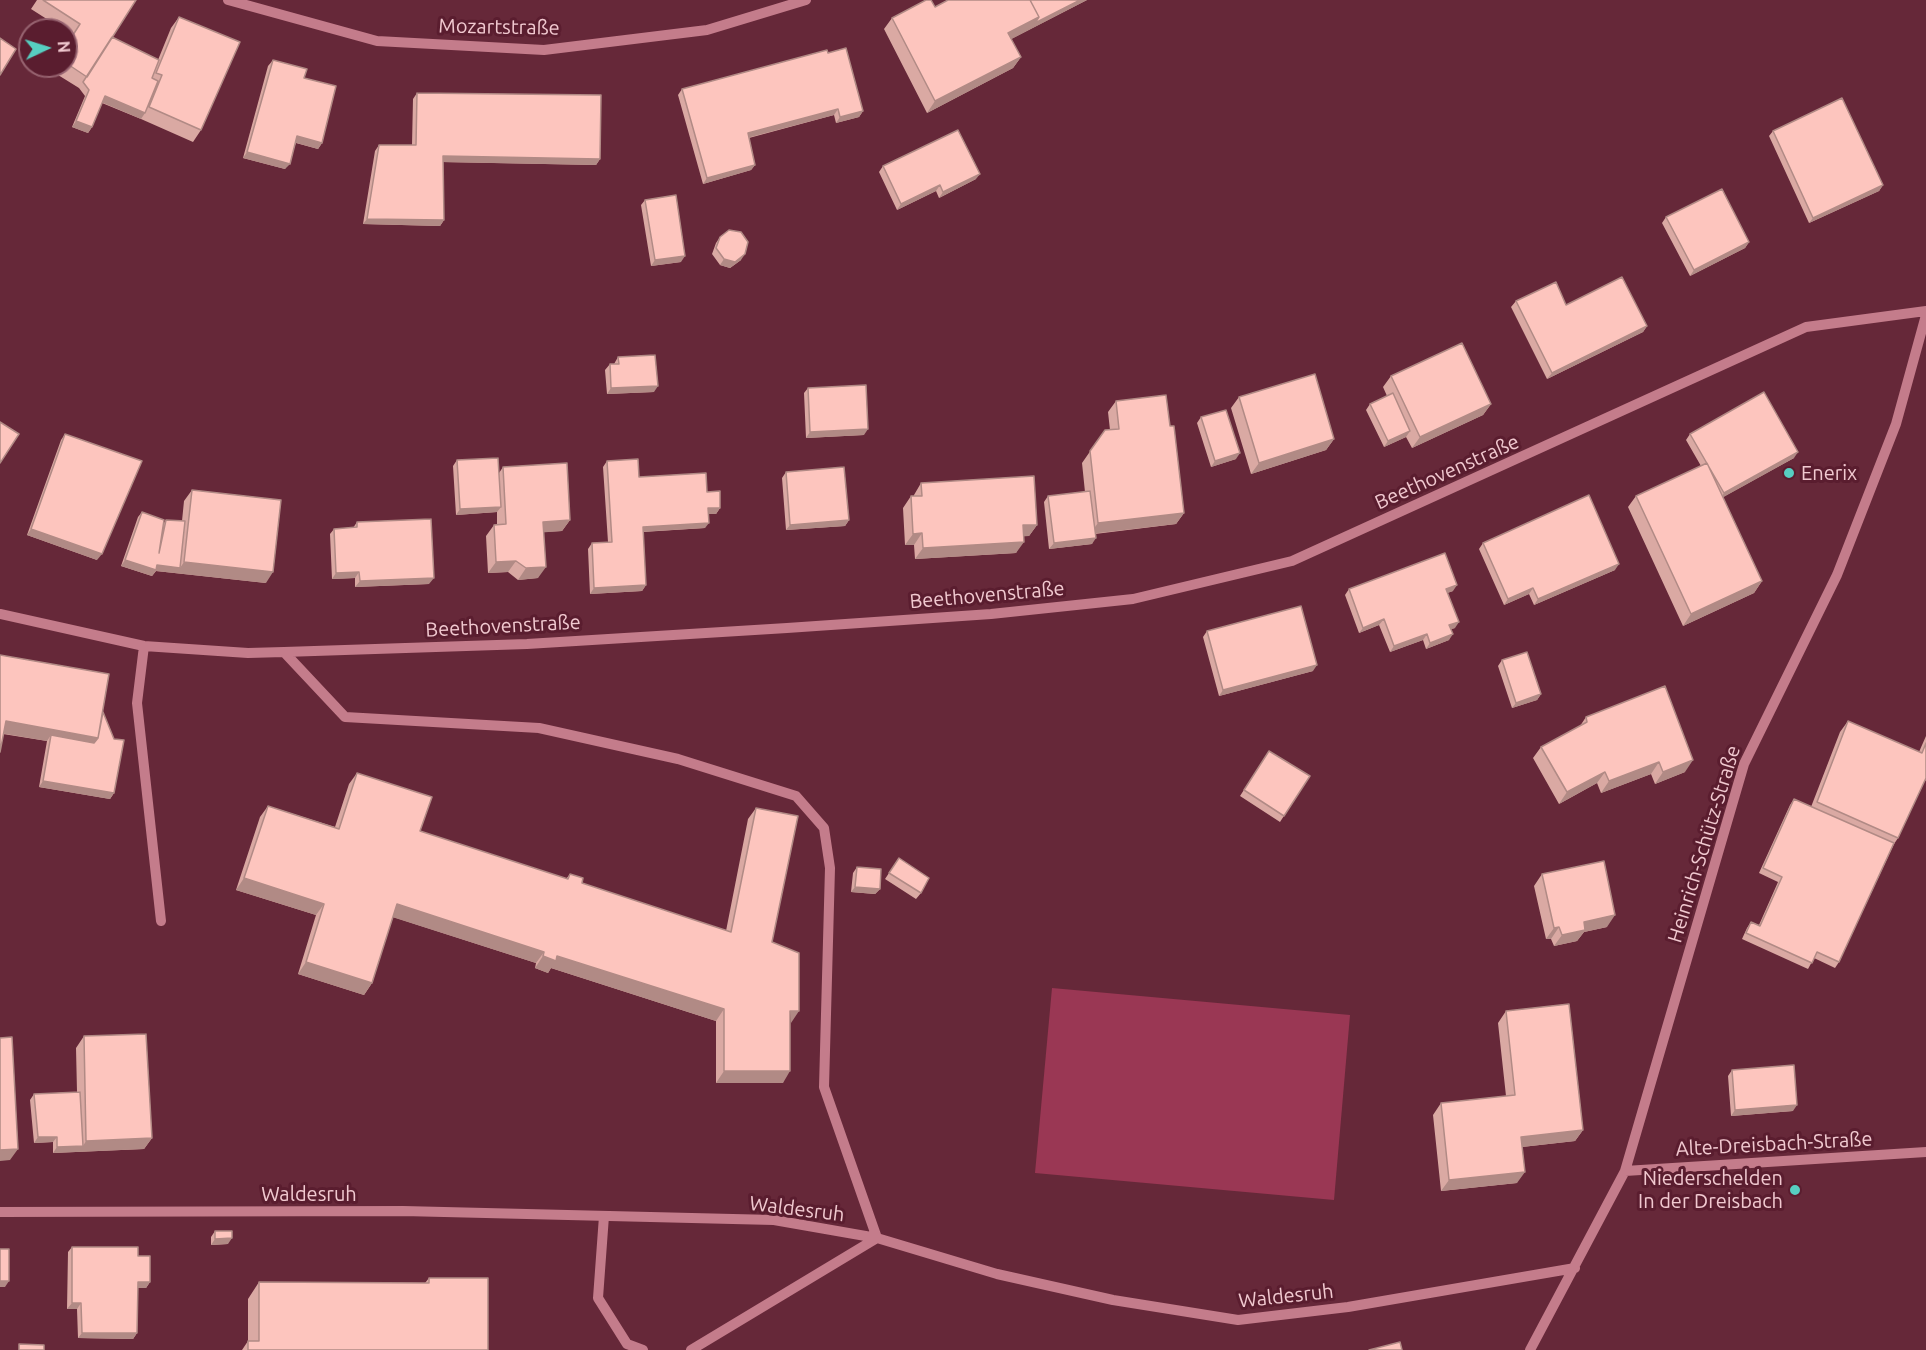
<!DOCTYPE html>
<meta charset="utf-8">
<style>
body{margin:0}
#map{position:relative;width:1926px;height:1350px;overflow:hidden;background:#662839;font-family:Ubuntu,sans-serif}
canvas{display:block}
.north{position:absolute;left:18px;top:18px;width:60px;height:60px;box-sizing:border-box;background:#5a1d2f;border:2px solid #96626f;border-radius:50%;rotate:86deg;font-size:16px;font-weight:700;line-height:24px;text-align:center;color:#f1c9d0}
.north::after{content:'';display:block;margin:auto;width:21px;height:27px;background:#57cec1;clip-path:polygon(50% 0,100% 100%,50% 72%,0 100%)}
</style>
<div id="map">
<canvas width="1926" height="1350"></canvas>
<div class="north">N</div>
</div>
<script>
const context = document.querySelector('canvas').getContext('2d');
context.lineJoin = 'round';
function fillPath(path, color) {
  context.fillStyle = color;
  context.fill(path, 'evenodd');
}
function toPath(rows) {
  const path = new Path2D();
  for (const r of rows) {
    path.moveTo(r[0], r[1]);
    for (let i = 2; i < r.length; i += 2) path.lineTo(r[i], r[i + 1]);
  }
  return path;
}
function stroke(path, color, width, dash) {
  context.strokeStyle = color;
  context.lineWidth = width;
  context.lineCap = dash ? 'butt' : 'round';
  context.setLineDash(dash || []);
  context.stroke(path);
}
function write(font, color, halo, rows, align = 'center') {
  context.font = font + ' Ubuntu,sans-serif';
  context.lineWidth = 6;
  context.setLineDash([]);
  context.textBaseline = 'middle';
  context.strokeStyle = halo;
  context.fillStyle = color;
  for (const [text, x, y, turn = 0] of rows) {
    context.save();
    context.translate(x, y);
    context.rotate((+turn || 0) * Math.PI / 180);
    context.textAlign = isNaN(turn) ? turn : align;
    if (halo) context.strokeText(text, 0, 0);
    context.fillText(text, 0, 0);
    context.restore();
  }
}
const green = toPath([
 [1052,988,1350,1015,1334,1200,1035,1173]
]);
const minor = toPath([
 [228,0,377,41,544,50,707,30,806,0],
 [0,614,144,646,248,653,284,652,527,644,787,628,991,614,1133,599,1292,561,1806,327,1926,311],
 [144,646,137,703,161,921],
 [284,652,345,717,539,728,678,759,796,796,824,828,830,868,824,1087,877,1238],
 [1625,1171,1926,1152],
 [0,1212,403,1211,774,1220,877,1238,997,1274,1113,1300,1238,1320,1348,1307,1575,1268],
 [604,1216,598,1298,627,1344,643,1350],
 [691,1350,877,1238],
 [1530,1350,1625,1171,1744,764,1837,575,1896,424,1926,315]
]);
const wall = toPath([
 [37,0,136,0,112,37,158,60,171,28,179,17,201,130,193,142,141,119,102,103,92,127,88,133,72,127,85,96,79,88,50,70,52,66,66,66,66,45,72,36,66,32,66,30,64,30,31,9],
 [948,0,1087,0,1011,39,1021,57,1013,68,927,113,884,29,892,18,935,7],
 [828,53,863,111,859,117,836,123,834,115,749,138,755,165,751,170,703,184,678,95,682,89],
 [273,60,304,78,322,143,318,149,296,143,285,169,243,158,268,66],
 [417,93,600,159,596,165,443,162,444,220,440,226,363,224,375,151,379,145,412,145,413,99],
 [1773,131,1883,185,1879,191,1809,223,1769,136],
 [883,166,976,179,939,198,936,191,897,210,879,172],
 [645,200,681,262,651,266,641,205],
 [1666,217,1749,242,1745,248,1690,276,1662,223],
 [720,237,741,260,730,268,720,265,712,254,716,243],
 [1516,301,1647,326,1643,332,1547,379,1511,307],
 [618,357,654,392,607,394,605,370,610,364,614,364],
 [1391,376,1491,404,1483,415,1412,448,1406,437,1384,447,1366,410,1370,404,1387,396,1383,387],
 [808,388,864,435,806,438,804,393],
 [1239,397,1334,439,1326,450,1251,474,1231,408],
 [1116,401,1170,426,1184,513,1176,524,1095,534,1092,544,1049,549,1044,502,1048,496,1085,492,1082,463,1105,430,1110,430,1108,412],
 [1201,417,1236,459,1211,467,1197,423],
 [65,434,97,560,27,535,61,440],
 [1690,434,1794,458,1723,497,1762,581,1754,593,1683,626,1628,507,1636,496,1701,466,1686,440],
 [457,460,499,473,503,467,570,520,562,531,544,532,538,578,518,580,508,572,488,573,486,536,494,525,497,524,497,512,456,515,453,466],
 [607,461,639,477,707,492,720,508,716,514,708,514,705,528,643,532,646,585,642,591,590,594,588,549,592,543,608,542,603,467],
 [786,472,849,520,845,526,786,530,782,478],
 [921,483,1037,525,1029,536,1024,536,1016,553,915,559,914,545,905,545,903,508,911,496,914,496,914,495],
 [192,490,266,583,156,571,152,576,121,566,138,517,142,512,164,523,166,520,182,521,184,501],
 [357,522,429,584,355,587,355,578,332,579,330,534,334,529,353,528],
 [1483,543,1615,570,1534,605,1529,594,1504,605,1479,549],
 [1349,589,1453,591,1447,593,1455,628,1451,629,1449,640,1426,649,1423,640,1390,652,1379,625,1359,633,1345,595],
 [1207,631,1313,671,1219,696,1203,637],
 [0,655,103,712,114,793,110,799,39,787,47,741,3,734],
 [1502,660,1541,694,1537,700,1512,708,1498,666],
 [1586,717,1685,772,1655,784,1651,774,1601,793,1597,783,1559,804,1533,758,1541,747,1580,726],
 [1848,721,1919,752,1926,736,1926,781,1925,780,1898,838,1894,844,1839,962,1835,968,1814,958,1808,969,1742,939,1747,928,1751,922,1759,925,1778,882,1759,873,1790,805,1794,799,1811,807,1840,732],
 [1269,751,1310,776,1280,822,1240,796],
 [357,773,420,831,566,879,570,874,582,883,726,931,748,819,756,808,772,942,790,1023,783,1083,716,1083,716,1021,551,968,548,973,535,968,536,963,393,917,372,983,364,995,298,974,316,915,236,890,260,817,268,806,335,827,349,784],
 [899,858,921,893,916,899,885,879],
 [857,867,880,889,875,894,851,892,853,873],
 [1542,874,1607,927,1584,932,1577,941,1554,946,1551,939,1546,939,1534,886],
 [1506,1011,1583,1130,1575,1141,1522,1147,1517,1183,1441,1191,1433,1115,1441,1103,1506,1096,1498,1023],
 [84,1036,152,1138,144,1149,53,1153,53,1142,34,1143,30,1100,34,1094,77,1092,76,1048],
 [1732,1070,1793,1111,1731,1116,1728,1076],
 [215,1231,228,1244,211,1245,211,1237],
 [72,1247,138,1256,150,1282,146,1288,138,1288,137,1333,133,1339,78,1338,77,1309,67,1309,68,1252],
 [429,1278,488,1350,242,1350,248,1341,248,1299,259,1282,425,1283]
]);
const shadedWall = toPath([
 [1080,0,1087,0,1000,45,1008,33,1039,17],
 [1021,57,1013,68,927,113,935,101],
 [105,96,145,113,141,119,101,102],
 [838,109,834,115,743,139,748,133],
 [863,111,859,117,836,123,840,117],
 [76,121,92,127,88,133,72,127],
 [297,136,322,143,318,149,293,142],
 [247,152,290,164,285,169,243,158],
 [443,156,600,159,596,165,439,162],
 [755,165,751,170,703,184,707,178],
 [980,174,976,179,939,198,943,192],
 [940,185,936,191,897,210,901,204],
 [1883,185,1879,191,1809,223,1813,218],
 [367,219,444,220,440,226,363,224],
 [1749,242,1745,248,1690,276,1694,270],
 [745,254,741,260,730,268,720,265,724,259],
 [685,256,681,262,651,266,655,260],
 [1647,326,1643,332,1547,379,1552,373],
 [658,386,654,392,607,394,611,388],
 [1491,404,1483,415,1412,448,1420,437],
 [868,429,864,435,806,438,810,432],
 [1410,431,1406,437,1384,447,1388,441],
 [1334,439,1326,450,1251,474,1259,463],
 [1798,452,1794,458,1720,499,1724,493],
 [1240,453,1236,459,1211,467,1215,461],
 [501,507,497,512,456,515,460,509],
 [708,508,720,508,716,514,704,514],
 [1184,513,1176,524,1090,534,1098,523],
 [570,520,562,531,535,533,543,522],
 [849,520,845,526,786,530,790,525],
 [709,523,705,528,639,532,643,527],
 [1023,525,1037,525,1029,536,1015,537],
 [31,529,102,554,97,560,27,535],
 [922,533,914,545,905,545,913,534],
 [1096,538,1092,544,1049,549,1054,543],
 [1024,542,1016,553,915,559,923,548],
 [125,560,180,568,184,562,273,572,266,583,156,571,152,576,121,566],
 [516,561,508,572,488,573,496,562],
 [1619,564,1615,570,1534,605,1538,599],
 [546,567,538,578,518,580,526,568],
 [359,572,355,578,332,579,336,573],
 [434,578,429,584,355,587,360,581],
 [1762,581,1754,593,1683,626,1691,614],
 [646,585,642,591,590,594,594,588],
 [1457,585,1453,591,1442,595,1446,589],
 [1533,588,1529,594,1504,605,1508,599],
 [1384,619,1379,625,1359,633,1363,628],
 [1459,622,1455,628,1445,631,1449,625],
 [1427,634,1423,640,1390,652,1394,646],
 [1453,634,1449,640,1426,649,1430,643],
 [1317,665,1313,671,1219,696,1223,690],
 [1541,694,1537,700,1512,708,1516,703],
 [6,721,98,738,90,749,51,735,47,741,0,733],
 [1693,760,1685,772,1655,784,1663,772],
 [1659,762,1651,774,1601,793,1609,781],
 [1605,772,1597,783,1559,804,1567,792],
 [43,781,114,793,110,799,39,787],
 [244,878,324,904,316,915,236,890],
 [855,887,880,889,875,894,851,892],
 [397,904,544,952,536,963,389,916],
 [1615,915,1607,927,1584,932,1577,941,1554,946,1562,935,1584,922],
 [1559,927,1551,939,1546,939,1554,928],
 [543,956,557,956,724,1009,716,1021,551,968,548,973,535,968],
 [306,962,372,983,364,995,298,974],
 [790,1011,799,1011,791,1023],
 [724,1071,790,1071,783,1083,716,1083],
 [1797,1105,1793,1111,1731,1116,1735,1110],
 [1583,1130,1575,1141,1513,1148,1521,1137],
 [38,1137,57,1137,53,1142,34,1143],
 [152,1138,144,1149,53,1153,57,1147,83,1146,86,1141],
 [18,1149,10,1160,0,1161,0,1150],
 [1525,1172,1517,1183,1441,1191,1449,1180],
 [232,1238,228,1244,211,1245,215,1239],
 [0,1281,9,1281,5,1287,0,1287],
 [138,1282,150,1282,146,1288,134,1288],
 [72,1303,81,1303,77,1309,67,1309],
 [82,1333,137,1333,133,1339,78,1338]
]);
const building = toPath([
 [43,0,136,0,87,77,66,63,66,46,80,24,43,0],
 [926,0,931,0,935,7,948,0,1030,0,1039,17,1008,33,1021,57,935,101,892,18,926,0],
 [1030,0,1080,0,1035,23,1039,17,1030,0],
 [179,17,240,42,201,130,149,107,162,75,156,73,179,17],
 [112,37,159,60,152,78,158,81,145,113,105,96,92,127,76,121,89,90,83,82,112,37],
 [0,38,16,49,0,75,0,38],
 [846,48,863,111,840,117,838,109,748,133,755,165,707,178,682,89,827,50,828,53,846,48],
 [273,60,307,69,304,78,336,86,322,143,297,136,290,164,247,152,273,60],
 [417,93,601,95,600,159,443,156,444,220,367,219,379,145,416,145,417,93],
 [1842,98,1883,185,1813,218,1773,131,1842,98],
 [958,130,980,174,943,192,940,185,901,204,883,166,958,130],
 [1722,189,1749,242,1694,270,1666,217,1722,189],
 [676,195,685,256,655,260,645,200,676,195],
 [729,230,741,232,748,242,745,254,735,262,724,259,716,248,720,237,729,230],
 [1622,277,1647,326,1552,373,1516,301,1556,282,1566,305,1622,277],
 [1462,343,1491,404,1420,437,1391,376,1462,343],
 [655,355,658,386,611,388,610,364,619,364,618,357,655,355],
 [1315,374,1334,439,1259,463,1239,397,1315,374],
 [866,385,868,429,810,432,808,388,866,385],
 [1764,392,1798,452,1724,493,1690,434,1764,392],
 [1393,393,1410,431,1388,441,1370,404,1393,393],
 [1166,395,1170,426,1174,426,1184,513,1098,523,1090,451,1105,430,1119,429,1116,401,1166,395],
 [1226,410,1240,453,1215,461,1201,417,1226,410],
 [0,422,19,434,0,463,0,422],
 [65,434,142,461,102,554,31,529,65,434],
 [498,458,501,507,460,509,457,460,498,458],
 [638,459,639,477,706,473,707,492,720,491,720,508,708,508,709,523,643,527,646,585,594,588,592,543,612,542,607,461,638,459],
 [567,463,570,520,543,522,546,567,526,568,516,561,496,562,494,525,506,524,503,467,567,463],
 [1707,463,1762,581,1691,614,1636,496,1707,463],
 [844,467,849,520,790,525,786,472,844,467],
 [1034,476,1037,525,1023,525,1024,542,923,548,922,533,913,534,911,496,922,496,921,483,1034,476],
 [192,490,281,500,273,572,184,562,192,490],
 [1090,491,1096,538,1054,543,1048,496,1090,491],
 [1589,495,1619,564,1538,599,1533,588,1508,599,1483,543,1589,495],
 [142,512,164,520,159,553,166,520,185,521,180,568,157,565,156,570,125,560,142,512],
 [431,519,434,578,360,581,359,572,336,573,334,529,357,527,357,522,431,519],
 [1445,553,1457,585,1446,589,1459,622,1449,625,1453,634,1430,643,1427,634,1394,646,1384,619,1363,628,1349,589,1445,553],
 [1301,606,1317,665,1223,690,1207,631,1301,606],
 [1527,652,1541,694,1516,703,1502,660,1527,652],
 [0,655,109,674,98,738,6,721,0,752,0,655],
 [1665,686,1693,760,1663,772,1659,762,1609,781,1605,772,1567,792,1541,747,1587,722,1586,717,1665,686],
 [103,712,114,739,124,740,114,793,43,781,51,735,94,743,98,738,103,712],
 [1848,721,1922,753,1926,743,1926,778,1898,838,1817,802,1848,721],
 [1269,751,1310,776,1284,816,1244,790,1269,751],
 [357,773,432,797,420,831,568,879,570,874,583,878,582,883,731,932,756,808,798,816,772,942,799,953,799,1011,790,1011,790,1071,724,1071,724,1009,557,956,556,961,543,956,544,952,397,904,372,983,306,962,324,904,244,878,268,806,339,829,357,773],
 [1794,799,1894,843,1839,962,1817,952,1812,963,1746,933,1751,922,1760,926,1782,877,1763,868,1794,799],
 [899,858,929,878,921,893,889,873,899,858],
 [1604,861,1615,915,1584,922,1585,930,1562,935,1559,927,1554,928,1542,874,1604,861],
 [857,867,881,869,880,889,855,887,857,867],
 [1569,1004,1583,1130,1521,1137,1525,1172,1449,1180,1441,1103,1515,1095,1506,1011,1569,1004],
 [146,1034,152,1138,86,1141,84,1036,146,1034],
 [12,1037,18,1149,0,1150,0,1038,12,1037],
 [1794,1065,1797,1105,1735,1110,1732,1070,1794,1065],
 [80,1092,83,1146,57,1147,57,1137,38,1137,34,1094,80,1092],
 [215,1231,232,1231,232,1238,215,1239,215,1231],
 [72,1247,138,1247,138,1256,150,1256,150,1282,138,1282,137,1333,82,1333,81,1303,72,1303,72,1247],
 [0,1249,9,1249,9,1281,0,1281,0,1249],
 [429,1278,488,1278,488,1350,248,1350,248,1341,259,1341,259,1282,429,1283,429,1278],
 [1400,1342,1402,1350,1369,1350,1400,1342],
 [19,1344,44,1345,44,1350,19,1350,19,1344]
]);
const markers = [
 [1789,473,6,"#57cec1"],
 [1795,1190,6,"#57cec1"]
];
const streetNames = [
 ["Mozartstraße",499,27,1],
 ["Beethovenstraße",1447,472,-24],
 ["Beethovenstraße",987,595,-5],
 ["Beethovenstraße",503,626,-3],
 ["Heinrich-Schütz-Straße",1704,844,-73],
 ["Alte-Dreisbach-Straße",1774,1144,-3],
 ["Waldesruh",309,1194],
 ["Waldesruh",797,1209,7],
 ["Waldesruh",1286,1296,-6]
];
const poiNames = [
 ["Enerix",1801,473],
 ["Niederschelden",1783,1178,"right"],
 ["In der Dreisbach",1783,1201,"right"]
];
fillPath(green, '#9a3754');
stroke(minor, '#c47c8b', 10);
fillPath(wall, '#daa9a3');
fillPath(shadedWall, '#b18a85');
fillPath(building, '#fdc5be');
stroke(building, '#b18a85', 1.5);
for (const [x, y, r, color] of markers) {
  const dot = new Path2D();
  dot.arc(x, y, r, 0, 2 * Math.PI);
  context.fillStyle = color;
  context.fill(dot);
  stroke(dot, '#5a1d2f', 2);
}
write('20px', '#f1c9d0', '#5a1d2f', streetNames);
write('20px', '#f1c9d0', '#5a1d2f', poiNames, 'left');
</script>
